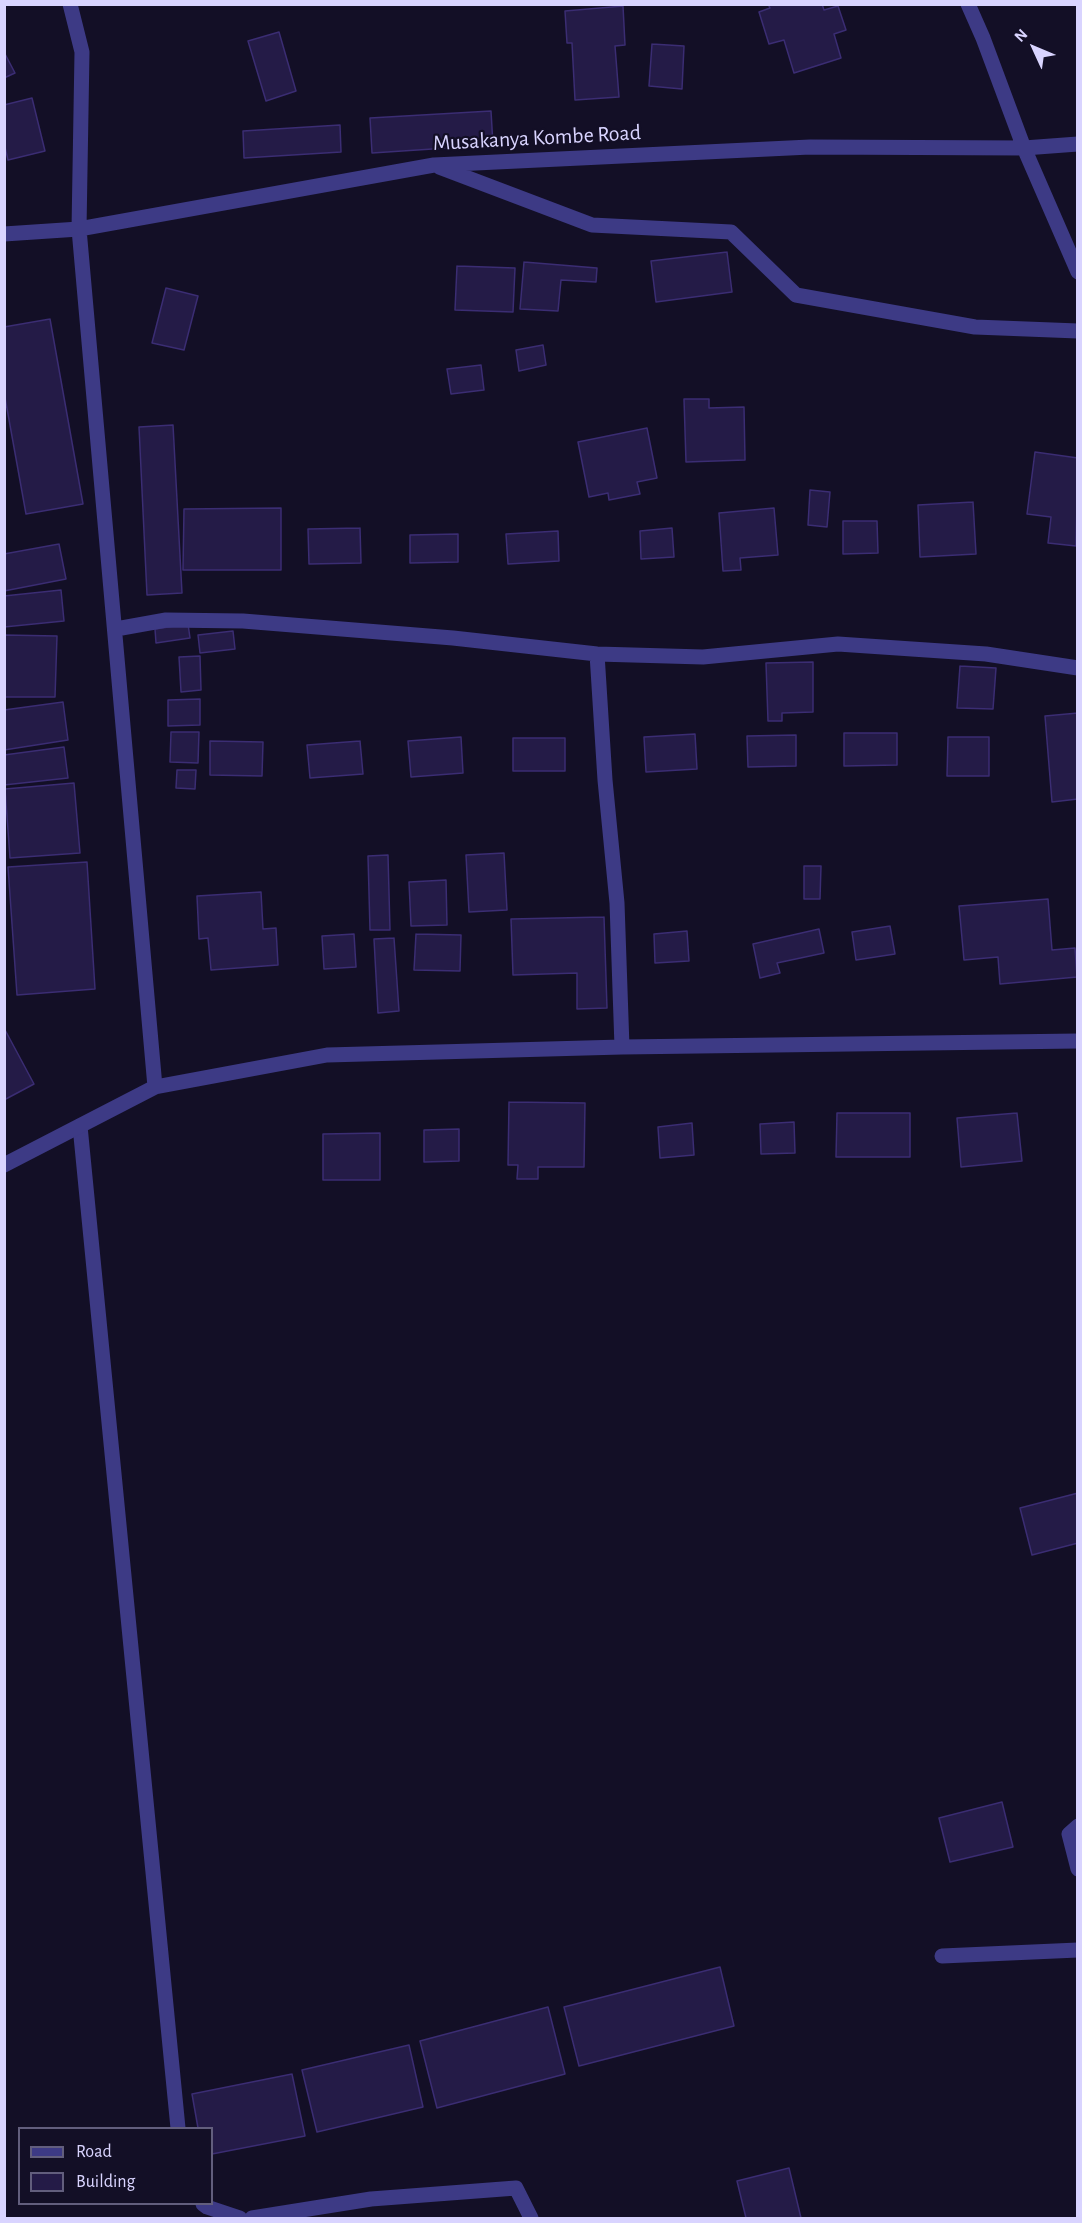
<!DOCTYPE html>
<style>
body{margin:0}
#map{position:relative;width:1082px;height:2223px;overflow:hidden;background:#130f26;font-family:"Alegreya Sans",sans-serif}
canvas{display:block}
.frame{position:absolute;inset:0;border:6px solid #d9d4ff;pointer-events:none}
.legend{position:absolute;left:18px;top:2127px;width:195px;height:78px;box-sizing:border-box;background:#130f26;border:2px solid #625e7d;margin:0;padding:8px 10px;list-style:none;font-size:18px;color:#d9d4ff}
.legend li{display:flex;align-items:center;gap:12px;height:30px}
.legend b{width:30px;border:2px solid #625e7d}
.north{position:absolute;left:1004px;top:18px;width:60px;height:60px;-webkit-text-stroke:4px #130f26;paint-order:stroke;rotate:314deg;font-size:16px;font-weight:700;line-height:24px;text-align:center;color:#d9d4ff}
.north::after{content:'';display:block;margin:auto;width:21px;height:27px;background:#d9d4ff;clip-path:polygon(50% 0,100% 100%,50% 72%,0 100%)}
</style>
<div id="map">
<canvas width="1082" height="2223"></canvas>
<div class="frame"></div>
<ul class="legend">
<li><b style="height:8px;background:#3d3a85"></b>Road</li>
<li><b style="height:16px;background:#241b47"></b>Building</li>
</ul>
<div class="north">N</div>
</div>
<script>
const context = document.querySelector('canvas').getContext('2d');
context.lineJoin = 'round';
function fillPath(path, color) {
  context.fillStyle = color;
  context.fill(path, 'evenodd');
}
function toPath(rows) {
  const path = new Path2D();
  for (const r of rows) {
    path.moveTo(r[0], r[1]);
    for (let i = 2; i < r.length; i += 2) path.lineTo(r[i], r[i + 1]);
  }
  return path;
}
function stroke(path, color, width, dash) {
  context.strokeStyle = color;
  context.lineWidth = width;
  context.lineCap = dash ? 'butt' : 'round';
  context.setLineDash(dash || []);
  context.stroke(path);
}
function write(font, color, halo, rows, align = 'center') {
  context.font = font + ' "Alegreya Sans",sans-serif';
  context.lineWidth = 4.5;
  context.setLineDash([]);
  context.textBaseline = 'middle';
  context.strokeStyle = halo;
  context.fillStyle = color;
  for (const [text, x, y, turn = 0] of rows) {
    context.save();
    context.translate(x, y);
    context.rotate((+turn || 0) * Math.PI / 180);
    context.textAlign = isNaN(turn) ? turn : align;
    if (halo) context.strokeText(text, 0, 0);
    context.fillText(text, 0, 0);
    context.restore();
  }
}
const building = toPath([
 [768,4,822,4,824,10,838,6,846,30,834,34,841,58,794,73,784,40,769,44,759,12,770,8,768,4],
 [623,6,625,45,615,46,619,97,575,100,572,43,567,43,565,11,623,6],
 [279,32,296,91,266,101,248,41,279,32],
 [652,44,684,46,682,89,649,86,652,44],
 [4,52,15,73,4,78,4,52],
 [32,98,45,151,8,160,4,143,4,105,32,98],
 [491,111,493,145,372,153,370,118,491,111],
 [340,125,341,152,244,158,243,131,340,125],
 [727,252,732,292,656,302,651,261,727,252],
 [524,262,597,268,596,282,561,280,558,311,520,309,524,262],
 [457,266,515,268,513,312,455,310,457,266],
 [166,288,198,296,184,350,152,343,166,288],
 [50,319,83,504,26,514,4,392,4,327,50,319],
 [543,345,546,365,519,371,516,350,543,345],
 [481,365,484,390,451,394,447,369,481,365],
 [684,399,709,399,709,408,744,407,745,460,686,462,684,399],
 [173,425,182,593,147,595,139,427,173,425],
 [647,428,657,478,637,482,640,494,609,500,608,493,589,497,578,442,647,428],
 [1035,452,1078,458,1076,546,1048,543,1051,517,1027,514,1035,452],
 [810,490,830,492,827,527,808,525,810,490],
 [973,502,976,554,920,557,918,505,973,502],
 [281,508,281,570,183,570,184,509,281,508],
 [774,508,778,555,740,558,741,570,723,571,719,513,774,508],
 [843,521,877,521,878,553,843,554,843,521],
 [360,528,361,563,309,564,308,529,360,528],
 [672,528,674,557,641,559,640,531,672,528],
 [558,531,559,561,508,564,506,534,558,531],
 [458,534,458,562,410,563,410,535,458,534],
 [59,544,66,579,4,591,4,554,59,544],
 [61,590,64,621,4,627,4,596,61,590],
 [188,624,190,638,156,643,155,629,188,624],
 [233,631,235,649,200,653,198,635,233,631],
 [4,635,57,636,55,697,4,697,4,635],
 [200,656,201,690,181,692,179,657,200,656],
 [813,662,813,712,782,713,782,721,768,721,766,663,813,662],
 [960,666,996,668,993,709,957,708,960,666],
 [200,699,200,725,168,726,168,700,200,699],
 [63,702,68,740,4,750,4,710,63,702],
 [1078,713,1078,799,1052,802,1045,716,1078,713],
 [171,732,199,732,198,763,170,762,171,732],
 [844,733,897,733,897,765,844,766,844,733],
 [695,734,697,769,646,772,644,737,695,734],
 [796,735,796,766,748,767,747,736,796,735],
 [461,737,463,773,411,777,408,741,461,737],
 [948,737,989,737,989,776,947,776,948,737],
 [513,738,565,738,565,771,513,771,513,738],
 [210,741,263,742,262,776,210,775,210,741],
 [360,741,363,774,310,778,307,745,360,741],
 [64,747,68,778,4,785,4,755,64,747],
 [177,770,196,770,195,789,176,788,177,770],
 [74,783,80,853,10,858,5,789,74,783],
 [504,853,507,910,469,912,466,855,504,853],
 [388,855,390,930,370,930,368,856,388,855],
 [87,862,95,989,17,995,8,867,87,862],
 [804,866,821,866,820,899,804,899,804,866],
 [446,880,447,925,411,926,409,882,446,880],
 [261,892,263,929,276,928,278,965,211,970,208,938,199,939,197,896,261,892],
 [1048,899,1052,950,1075,948,1077,977,1000,984,998,957,964,960,959,906,1048,899],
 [604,917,607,1008,577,1009,577,973,513,975,511,919,604,917],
 [890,926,895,954,856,960,852,932,890,926],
 [819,929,824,953,777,963,780,973,760,978,753,944,819,929],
 [687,931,689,961,655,963,654,934,687,931],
 [354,934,356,967,324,969,322,936,354,934],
 [416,934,461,935,460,971,414,970,416,934],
 [394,938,399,1011,378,1013,374,939,394,938],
 [4,1028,34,1084,4,1100,4,1028],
 [509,1102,585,1103,584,1167,538,1167,538,1179,517,1179,518,1165,508,1165,509,1102],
 [837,1113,910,1113,910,1157,836,1157,837,1113],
 [1017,1113,1022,1161,961,1167,957,1118,1017,1113],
 [794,1122,795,1153,761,1154,760,1124,794,1122],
 [692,1123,694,1155,660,1158,658,1127,692,1123],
 [459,1129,459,1161,424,1162,424,1130,459,1129],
 [380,1133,380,1180,323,1180,323,1134,380,1133],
 [1078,1493,1078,1543,1032,1555,1020,1508,1078,1493],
 [1002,1802,1013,1847,950,1862,939,1818,1002,1802],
 [720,1967,734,2026,579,2066,564,2007,720,1967],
 [548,2007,565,2074,437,2108,420,2041,548,2007],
 [409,2045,423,2107,317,2132,302,2070,409,2045],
 [292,2074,305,2136,212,2154,212,2128,198,2128,192,2094,292,2074],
 [789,2168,801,2218,746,2218,737,2181,789,2168]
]);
const lane = toPath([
 [80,1126,178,2128],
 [1078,1826,1069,1834,1078,1869],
 [942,1956,1078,1950],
 [203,2204,207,2207,240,2218],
 [252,2218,371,2199,516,2188,531,2218]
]);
const street = toPath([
 [70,4,82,52,79,229,155,1087],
 [968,4,983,38,1024,148,1078,272],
 [439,167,592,225,731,232,796,295,975,327,1078,331],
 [4,234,79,229,434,165,810,147,1024,148,1078,144],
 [116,629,166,620,243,621,453,638,597,654,703,657,838,644,986,654,1078,668],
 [597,654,605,780,617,903,622,1047],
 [4,1165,155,1087,327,1055,622,1047,1078,1041]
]);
const streetNames = [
 ["Musakanya Kombe Road",537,138,-3]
];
fillPath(building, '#241b47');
stroke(building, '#3b2d73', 1.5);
stroke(lane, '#3d3a85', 15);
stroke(street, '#3d3a85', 15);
write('22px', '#d9d4ff', '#130f26', streetNames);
</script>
